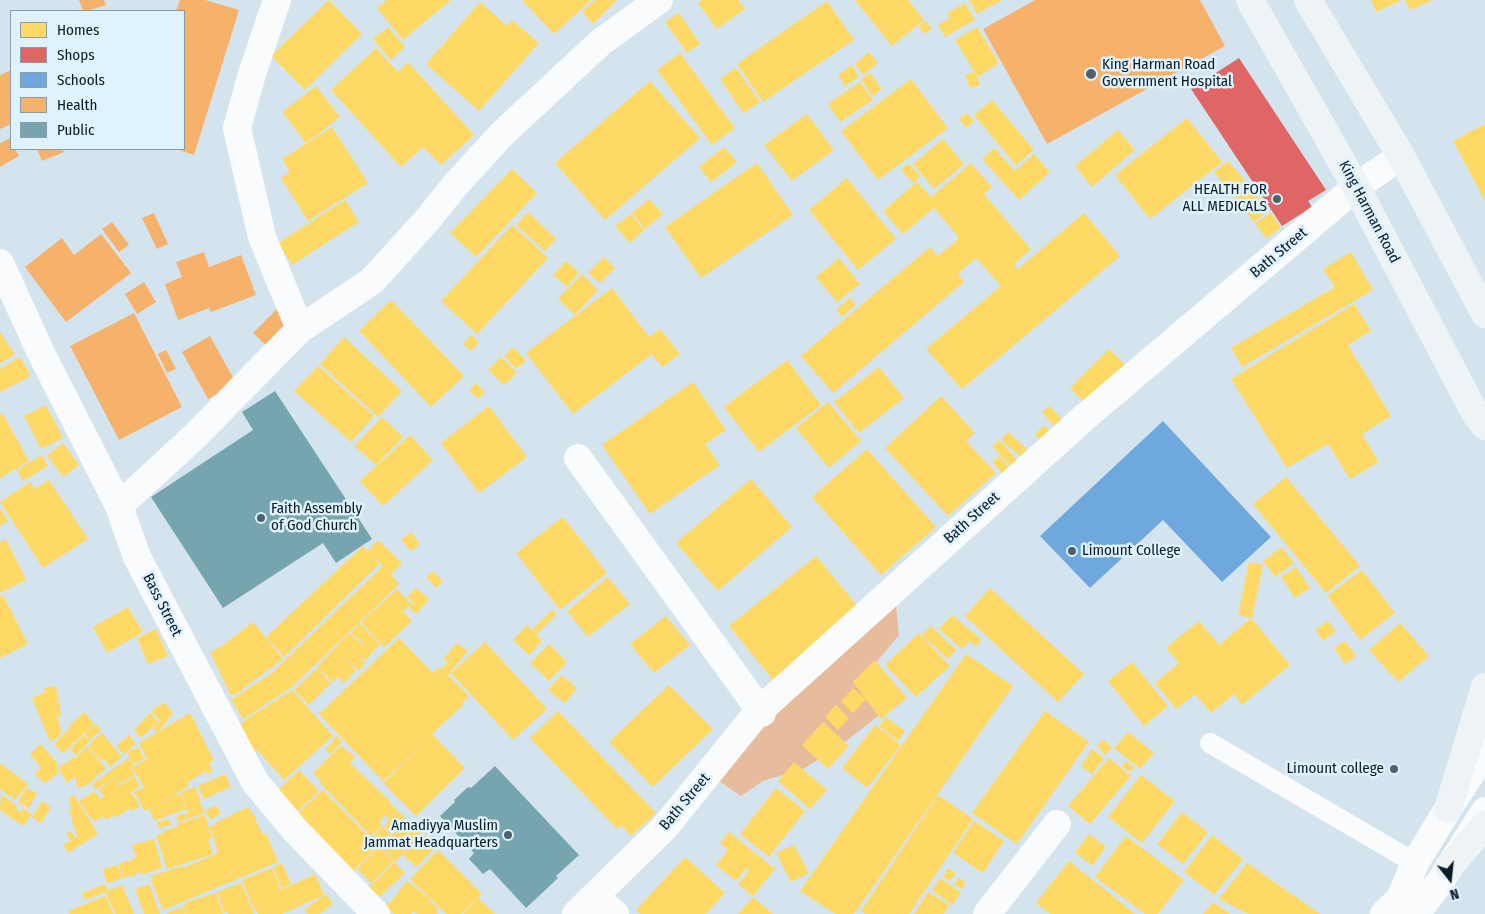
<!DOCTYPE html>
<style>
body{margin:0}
#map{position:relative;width:1485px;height:914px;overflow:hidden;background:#d4e4ee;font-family:"Fira Sans Condensed",sans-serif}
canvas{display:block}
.legend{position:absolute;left:10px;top:10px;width:175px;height:140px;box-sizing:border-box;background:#dff2ff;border:1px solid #899ca8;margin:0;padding:6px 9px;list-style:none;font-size:15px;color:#081b26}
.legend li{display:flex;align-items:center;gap:10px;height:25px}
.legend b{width:25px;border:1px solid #899ca8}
.north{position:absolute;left:1425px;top:854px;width:50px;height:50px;-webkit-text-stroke:4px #dff2ff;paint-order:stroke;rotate:164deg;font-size:14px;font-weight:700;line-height:20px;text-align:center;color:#081b26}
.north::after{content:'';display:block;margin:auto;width:18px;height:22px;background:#081b26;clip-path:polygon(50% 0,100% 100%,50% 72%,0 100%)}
</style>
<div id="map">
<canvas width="1485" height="914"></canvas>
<ul class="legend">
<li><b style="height:14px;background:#ffd966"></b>Homes</li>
<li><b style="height:14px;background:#e06666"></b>Shops</li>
<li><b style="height:14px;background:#6fa8dc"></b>Schools</li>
<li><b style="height:14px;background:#f6b26b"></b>Health</li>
<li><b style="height:14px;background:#76a5af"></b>Public</li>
</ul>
<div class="north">N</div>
</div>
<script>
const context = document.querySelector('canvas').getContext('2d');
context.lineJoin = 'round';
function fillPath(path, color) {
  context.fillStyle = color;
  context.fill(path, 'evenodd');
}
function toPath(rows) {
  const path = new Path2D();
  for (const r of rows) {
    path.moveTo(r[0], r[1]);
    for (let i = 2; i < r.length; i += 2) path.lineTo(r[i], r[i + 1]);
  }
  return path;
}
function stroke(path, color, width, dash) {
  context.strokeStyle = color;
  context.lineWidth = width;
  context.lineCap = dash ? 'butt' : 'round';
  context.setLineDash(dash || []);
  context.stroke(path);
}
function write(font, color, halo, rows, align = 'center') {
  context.font = font + ' "Fira Sans Condensed",sans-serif';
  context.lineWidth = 5;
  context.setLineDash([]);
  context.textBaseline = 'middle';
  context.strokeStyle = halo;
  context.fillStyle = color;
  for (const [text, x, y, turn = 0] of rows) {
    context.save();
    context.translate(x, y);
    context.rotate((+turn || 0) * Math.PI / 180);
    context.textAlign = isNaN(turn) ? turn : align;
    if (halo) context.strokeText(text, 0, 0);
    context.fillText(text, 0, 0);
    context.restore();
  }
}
const green = toPath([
 [896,605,899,635,874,665,903,696,840,746,803,769,763,781,741,796,710,775,719,745]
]);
const homes = toPath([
 [329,0,362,34,305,90,271,56],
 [387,0,451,0,403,40,377,8],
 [522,0,591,0,554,34],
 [595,0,617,0,593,24,582,12],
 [702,0,738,0,745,9,717,29,698,3],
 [855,0,908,0,924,20,892,46],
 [969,0,1002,0,977,14],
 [1371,0,1402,0,1376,12],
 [1405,0,1433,0,1410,10],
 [827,1,854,40,763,102,737,64],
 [480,2,507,26,512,20,539,43,479,111,426,64],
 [965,3,975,20,945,37,938,25,950,18,947,13],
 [679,13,700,44,687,53,665,22],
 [926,21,932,29,924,34,918,26],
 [388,27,405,47,391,60,373,39],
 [977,27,999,63,978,77,955,40],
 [376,48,398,72,408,62,474,135,441,165,423,147,401,167,331,90],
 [869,52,878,63,863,75,855,64],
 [680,53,735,128,712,145,657,70],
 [852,65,859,77,845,86,838,75],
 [736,68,760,102,743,113,720,79],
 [975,72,980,85,970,88,965,75],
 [870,73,882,89,872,96,861,79],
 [911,79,948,128,878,180,841,131],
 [650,81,700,138,605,220,555,163],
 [860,82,873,100,840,122,828,104],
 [316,86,340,117,306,143,282,112],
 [992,100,1034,150,1016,165,974,115],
 [967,113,974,121,966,128,959,119],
 [807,114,834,150,792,181,764,145],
 [1187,118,1222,162,1150,219,1115,175],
 [1485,124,1485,201,1453,141],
 [332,127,368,183,308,221,281,178,290,172,282,159],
 [1118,130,1135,150,1092,187,1075,166],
 [943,139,964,164,934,189,913,164],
 [724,147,737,162,711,182,699,167],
 [994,148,1015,171,1034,154,1050,172,1019,200,982,159],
 [1228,161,1269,210,1254,222,1214,172],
 [757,163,793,215,701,278,665,227],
 [908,163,920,176,913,183,901,170],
 [971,163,992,187,984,194,1031,249,1014,264,1018,269,1084,213,1120,256,962,389,926,349,1001,286,976,258,958,274,964,282,833,393,801,356,930,247,938,256,959,238,934,208,903,234,883,211,917,182,931,197],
 [512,169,537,193,476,257,450,233],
 [847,178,896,239,858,270,809,210],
 [649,199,663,214,645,229,632,213],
 [345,200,359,222,292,265,278,243],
 [528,212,556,239,545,251,516,225],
 [1271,213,1281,228,1266,238,1255,223],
 [631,214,644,230,630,243,615,226],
 [512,225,548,258,477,334,441,301],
 [1351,252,1373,290,1242,367,1231,348,1335,287,1323,269],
 [604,257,615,268,600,283,588,273],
 [839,258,860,284,837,302,816,277],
 [566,261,579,272,567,287,553,275],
 [582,274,598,290,575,315,558,299],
 [612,288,649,337,660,329,680,354,662,367,652,354,573,414,526,353],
 [849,298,856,304,842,317,836,310],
 [391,300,464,376,431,407,359,331],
 [1354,304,1371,331,1348,345,1391,416,1362,434,1379,462,1350,479,1328,444,1287,468,1231,379],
 [0,332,15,354,0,364],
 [471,335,479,342,472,351,463,344],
 [344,337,402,391,378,417,320,364],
 [513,347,526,361,516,369,504,356],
 [1109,349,1129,369,1090,408,1070,388],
 [20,357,31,376,0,392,0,369],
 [501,357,517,373,504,385,488,370],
 [787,360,821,405,759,452,724,407],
 [318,366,374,416,351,442,294,391],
 [879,367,904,398,859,433,834,402],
 [693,382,726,430,705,444,720,465,650,514,602,445],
 [476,383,485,392,478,399,469,390],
 [941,396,975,433,966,441,996,473,948,516,885,448],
 [828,402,861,441,829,468,796,428],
 [46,405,63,438,41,449,24,416],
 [489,406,527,457,479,493,441,443],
 [1050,406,1065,423,1057,430,1042,412],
 [3,414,29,461,0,478,0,415],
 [382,417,403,437,376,465,354,446],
 [1045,425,1057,439,1047,448,1035,434],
 [1008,432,1027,449,1020,456,1001,440],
 [410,435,433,460,383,506,360,481],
 [999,440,1018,461,1019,476,992,446],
 [63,443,79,465,63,477,47,455],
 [867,449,936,527,881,575,812,497],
 [42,455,48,466,23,481,17,470],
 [999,456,1020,480,1004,475,992,462],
 [1286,477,1360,566,1326,593,1253,504],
 [751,479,792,527,718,591,676,543],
 [49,480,88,539,43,568,0,502,30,482,34,489],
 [0,508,8,521,0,526],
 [563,517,607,573,560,610,516,553],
 [411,532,420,544,411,551,401,540],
 [6,539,26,580,0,593,0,542],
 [378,540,402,563,391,574,385,568,399,584,293,686,243,719,231,700,276,670,276,669,383,566,372,555,379,564,284,657,266,637,363,546,368,551],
 [1282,547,1294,563,1275,577,1263,561],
 [816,556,870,621,782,691,729,626],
 [1249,562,1263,565,1252,618,1238,615],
 [1296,567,1310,588,1295,598,1281,577],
 [1362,570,1395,613,1360,640,1327,596],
 [433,571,443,581,436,588,426,577],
 [608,577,630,604,588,637,567,611],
 [416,588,429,599,416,614,409,608,414,601,413,602,407,597],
 [990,588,1084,674,1058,702,965,616],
 [397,589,411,604,403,611,412,621,384,647,361,622],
 [3,595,28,644,0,658,0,597],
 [128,607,143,632,107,653,93,627],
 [552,610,557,614,536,635,542,641,529,655,513,640,527,625,532,630],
 [952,615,982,640,976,646,969,641,962,649,939,629],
 [666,616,690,645,654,673,630,644],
 [1251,618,1290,665,1242,705,1234,694,1211,713,1195,694,1176,709,1155,683,1179,663,1166,648,1199,621,1219,645],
 [1328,621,1336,631,1323,641,1315,630],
 [253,622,283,659,242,689,243,690,231,696,210,652,222,646],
 [359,623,380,644,365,661,355,653,365,663,359,671,340,654,356,670,344,683,338,677,333,682,317,667,349,633,363,645,364,644,351,633],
 [1400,623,1429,656,1398,682,1369,650],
 [931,626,956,650,948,659,922,635],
 [156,629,168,656,148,664,137,638],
 [919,633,950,666,916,697,885,665],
 [399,638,433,673,439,667,442,669,456,653,447,662,443,659,457,643,468,651,448,675,469,696,462,703,463,705,432,734,465,768,416,816,383,783,428,739,383,781,319,714],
 [1345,641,1356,656,1345,664,1334,648],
 [485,642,547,709,513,740,451,673],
 [549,644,567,662,549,681,530,663],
 [966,654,1013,686,854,914,835,914,800,891],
 [875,660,907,698,881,719,853,682],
 [1132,662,1168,706,1144,726,1108,681],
 [317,668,331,683,309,705,294,690],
 [561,675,577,688,565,703,548,690],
 [669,685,713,729,653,787,609,742],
 [56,686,61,716,57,716,62,733,59,734,60,737,50,741,32,698,45,692,44,688],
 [853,688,866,699,853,713,841,702],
 [292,690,333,736,284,780,257,750,252,753,233,729,258,711,258,712],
 [164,702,173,713,158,732,153,729,160,720,151,712,158,705,160,706],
 [836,705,849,718,838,730,825,717],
 [558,711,656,813,631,836,621,825,617,829,530,738],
 [1045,711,1089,742,1017,844,972,813],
 [84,712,94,724,63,753,54,744,69,729,68,727],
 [150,713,158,722,141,738,134,730],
 [190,713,214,760,209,763,213,771,208,774,206,771,187,783,189,786,145,811,134,792,144,787,132,767,131,768,135,774,120,784,113,778,96,790,92,784,129,758,135,767,135,766,147,759,139,743],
 [886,717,905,731,898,741,879,726],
 [823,722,849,746,828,769,802,745],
 [96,724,101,730,90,740,85,733],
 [875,725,901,745,867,788,842,768],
 [1128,732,1154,753,1140,769,1114,748],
 [102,733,122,757,110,767,104,759,102,761,88,747,92,743,91,742],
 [84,735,90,741,76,755,70,749],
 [129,735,136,744,124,754,116,746],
 [337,736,342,741,330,754,325,750],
 [1103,739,1112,748,1105,755,1097,746],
 [41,744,57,763,58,773,46,783,45,781,44,783,36,775,36,772,41,768,30,754],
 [341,745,355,757,350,763,391,802,389,803,405,817,404,818,407,821,407,820,422,835,395,862,380,847,398,829,396,827,392,832,385,826,389,820,385,815,379,822,382,826,371,836,320,783,322,782,313,773],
 [87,747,106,768,86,786,85,785,79,789,76,784,77,783,75,777,67,783,58,768,74,757,75,758],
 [138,747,144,759,134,764,127,753],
 [1092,749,1104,758,1092,774,1081,766],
 [1109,758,1131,776,1090,824,1068,806],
 [1126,761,1134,768,1130,772,1122,766],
 [794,762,827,790,810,809,778,781],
 [0,763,28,784,15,800,0,789],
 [299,770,319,791,298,811,277,791],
 [225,774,231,787,204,799,198,786],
 [1141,775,1175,801,1142,843,1108,817],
 [134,776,140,786,131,792,140,806,132,811,130,808,116,818,114,815,106,820,103,816,95,822,92,818,91,819,79,801,94,791,100,799,104,796,99,790,113,778,120,786],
 [196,787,204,813,178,822,176,816,188,813,181,792],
 [26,788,37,793,29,808,18,803],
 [776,788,805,811,769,857,740,834],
 [323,790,371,839,383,826,391,834,353,871,298,813],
 [180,793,186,809,154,821,149,809,163,800],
 [1,794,17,806,16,809,20,812,23,808,32,814,23,826,0,810],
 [74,795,98,834,68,853,63,845,71,840,66,834,71,831,75,838,77,836,69,810,71,809,69,798],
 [938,795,973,819,909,914,865,914,861,911],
 [42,801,51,807,41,823,32,817],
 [216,805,221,813,211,820,205,811],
 [248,807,252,814,254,814,257,823,263,835,266,833,278,862,163,910,151,881,153,880,151,876,183,866,183,868,218,853,210,826,216,825,215,823],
 [1182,812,1208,832,1183,864,1157,844],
 [205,815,212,838,208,839,213,854,167,869,156,835,164,833,163,831,178,827,177,824],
 [169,819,171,825,159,828,157,822],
 [974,821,1004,841,983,873,953,853],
 [729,832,775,869,753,896,738,884,749,871,746,868,736,881,716,865,728,850,720,843],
 [425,834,437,846,416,867,403,855],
 [1089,834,1106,847,1092,866,1075,852],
 [1212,835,1243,859,1214,895,1184,872],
 [1126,836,1184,880,1158,914,1145,914,1095,877],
 [154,839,162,868,141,875,139,870,137,871,138,874,123,878,119,864,136,858,132,845],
 [794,845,809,873,791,882,776,853],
 [379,847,393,861,371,883,357,869],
 [438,850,482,894,461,914,446,914,410,879],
 [685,857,725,893,706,914,640,914,636,910],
 [1069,861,1135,914,1050,914,1036,903],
 [394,862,405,873,377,899,367,888,371,884,379,892,372,884],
 [282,863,291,884,282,888,273,868],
 [1247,863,1320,914,1248,914,1219,899],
 [118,865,122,879,107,883,103,869],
 [272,868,281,890,315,874,324,895,282,914,258,914,255,909,254,910,242,880],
 [948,868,956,873,950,881,943,877],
 [940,878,961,893,952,905,932,890],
 [958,878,966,882,962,889,954,885],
 [407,881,430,899,429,901,438,908,436,912,438,914,417,914,413,911,411,914,394,914,384,906,388,902,389,904],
 [241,883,254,914,228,914,227,912,224,912,217,892],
 [105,884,108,891,122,885,134,914,115,914,106,892,85,900,82,893],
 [149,884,160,914,144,914,135,889],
 [928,892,949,905,944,914,914,914],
 [216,893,223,914,186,914,183,905,187,904,187,902],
 [326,894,333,904,320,914,307,914,304,910],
 [106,896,113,914,69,914,68,911],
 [753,897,773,914,738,914],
 [478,898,495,914,463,914],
 [1213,902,1230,914,1203,914],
 [182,907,185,914,167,914,167,913]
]);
const shops = toPath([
 [1239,58,1326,190,1308,201,1312,207,1282,226,1191,89]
]);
const schools = toPath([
 [1163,421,1271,537,1222,582,1163,520,1090,588,1040,536]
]);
const health = toPath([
 [79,0,104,0,106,5,87,11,83,11],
 [180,0,205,0,239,10,194,155,176,149,184,149,184,11,176,11],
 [1035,0,1200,0,1225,46,1047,144,983,29],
 [11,70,11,124,0,129,0,75],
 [10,138,11,141,11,149,15,149,19,156,0,167,0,143],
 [37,149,62,149,64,152,42,161],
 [154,213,168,244,157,249,142,218],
 [112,222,129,245,119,252,102,229],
 [101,234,131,273,66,322,25,267,62,238,74,255],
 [204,252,209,267,241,255,256,295,211,312,209,308,178,320,165,284,182,277,176,262],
 [144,282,156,302,137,314,125,294],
 [278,308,296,326,271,350,253,333],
 [134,313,182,407,119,440,70,346],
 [210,336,236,383,208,399,182,352],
 [166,350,176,369,167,373,158,354]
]);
const public = toPath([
 [275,391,372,539,336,563,323,543,223,608,151,497,253,430,242,412],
 [495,766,579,855,556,876,558,878,526,908,490,869,483,874,469,859,474,853,440,816,455,802,454,800,468,787,471,788]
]);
const service = toPath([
 [1210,743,1415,863]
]);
const minor = toPath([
 [277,0,252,74,237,128,262,237,300,329],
 [0,263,41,353,119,506,137,557,255,782,295,830,376,914],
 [578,458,762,713,758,712],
 [119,506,195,436,300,329,372,281,428,219,457,183,502,134,601,42,659,0],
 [595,897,615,914],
 [576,914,665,827,758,712,1086,416,1356,187,1401,156],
 [987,914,1057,824]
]);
const tertiary = toPath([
 [1384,914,1400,899,1415,863,1448,809,1485,752],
 [1398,914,1419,910,1440,882,1485,811]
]);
const secondary = toPath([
 [1250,0,1356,187,1475,413,1485,426],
 [1308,0,1401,156,1485,314],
 [1448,809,1485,687],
 [1449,867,1485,825]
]);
const markers = [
 [1091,74,6,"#4f616c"],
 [1277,199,5,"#4f616c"],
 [261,518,5,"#4f616c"],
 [1072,551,5,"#4f616c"],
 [1394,769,5,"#4f616c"],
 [508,835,5,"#4f616c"]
];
const poiNames = [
 ["King Harman Road",1102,65],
 ["Government Hospital",1102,82],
 ["HEALTH FOR",1267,190,"right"],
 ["ALL MEDICALS",1267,207,"right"],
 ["Faith Assembly",271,509],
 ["of God Church",271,526],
 ["Limount College",1082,551],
 ["Limount college",1384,769,"right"],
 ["Amadiyya Muslim",498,826,"right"],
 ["Jammat Headquarters",498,843,"right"]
];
const streetNames = [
 ["King Harman Road",1369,212,62],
 ["Bath Street",1279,253,-40],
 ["Bath Street",972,518,-42],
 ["Bass Street",162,605,63],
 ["Bath Street",685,802,-50]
];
fillPath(green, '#e7bc9c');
fillPath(homes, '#ffd966');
fillPath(shops, '#e06666');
fillPath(schools, '#6fa8dc');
fillPath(health, '#f6b26b');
fillPath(public, '#76a5af');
stroke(service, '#f9fbfc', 20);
stroke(minor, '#f9fbfc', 28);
stroke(tertiary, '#f9fbfc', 28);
stroke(secondary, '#eef3f6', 28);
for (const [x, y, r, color] of markers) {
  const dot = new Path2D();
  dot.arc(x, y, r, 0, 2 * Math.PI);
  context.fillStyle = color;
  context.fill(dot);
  stroke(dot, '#dff2ff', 2);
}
write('15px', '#081b26', '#dff2ff', poiNames, 'left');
write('15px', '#081b26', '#dff2ff', streetNames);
</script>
